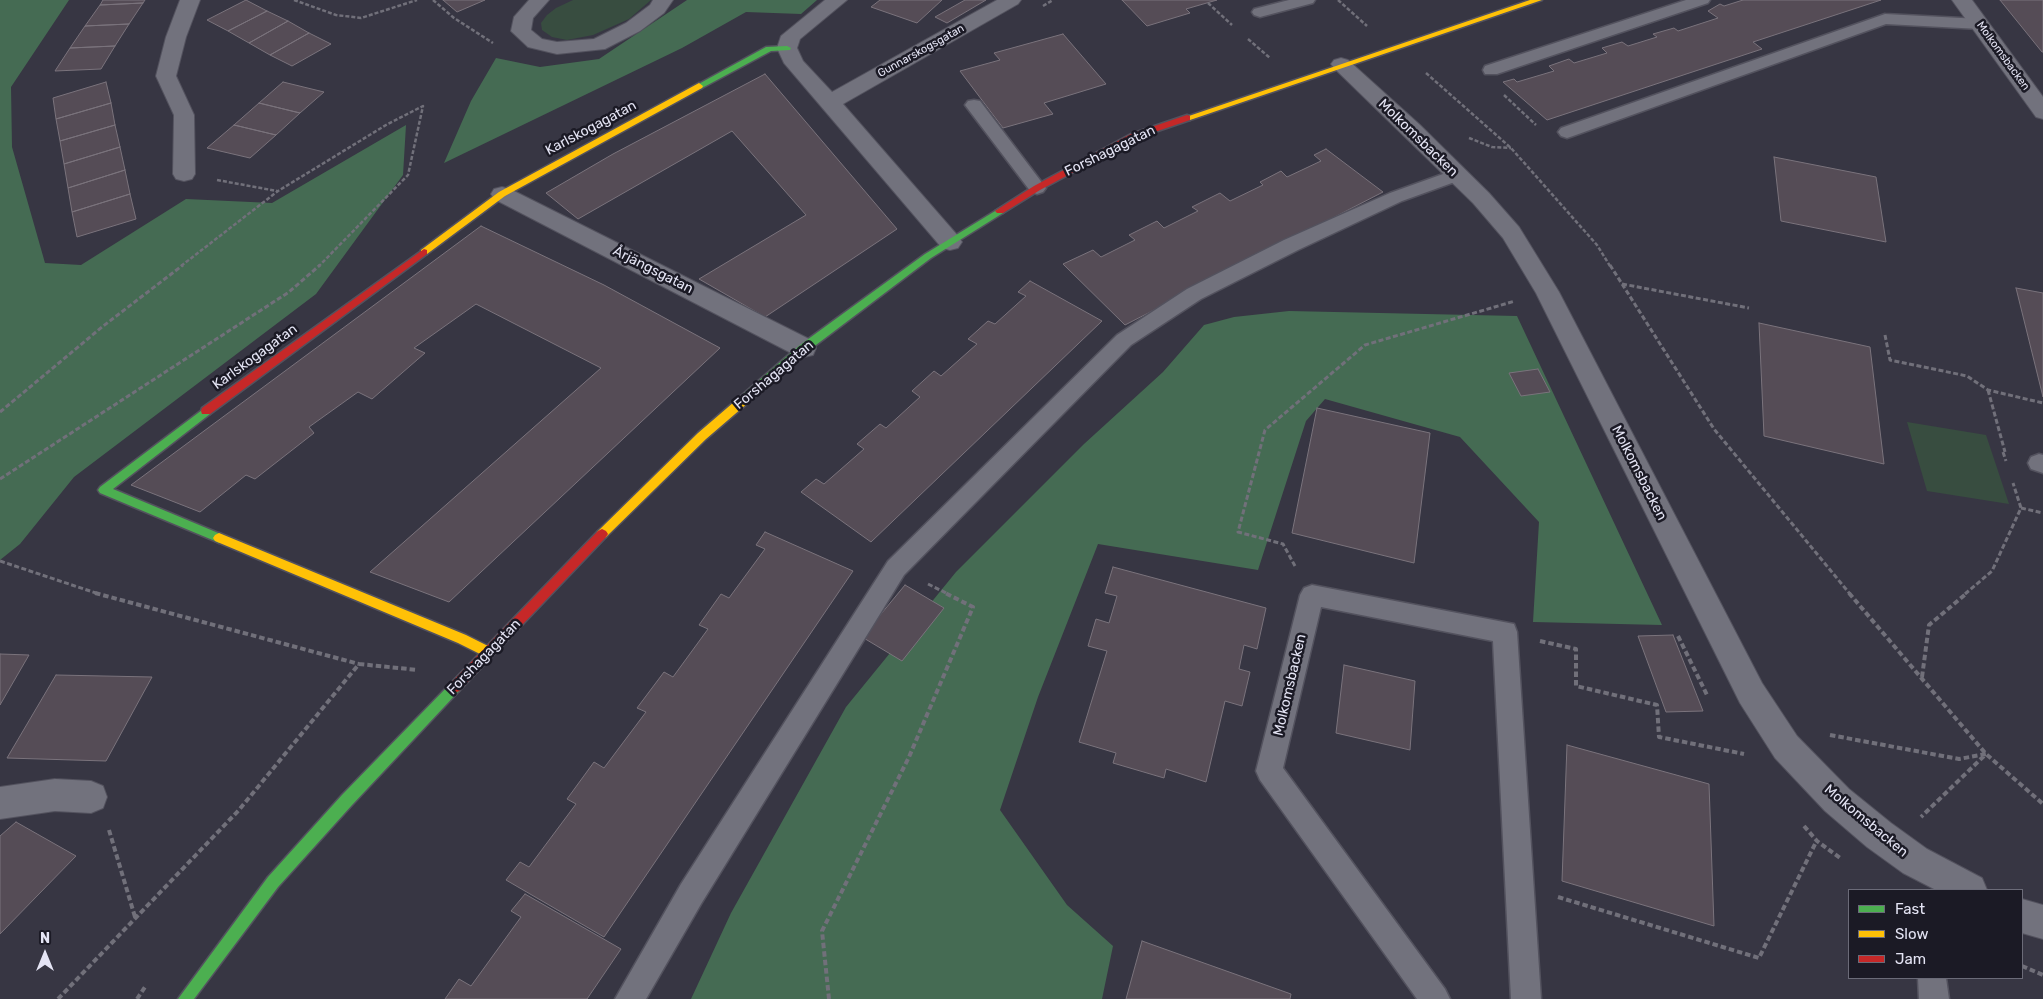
<!DOCTYPE html>
<meta charset="utf-8">
<style>
body{margin:0}
#map{position:relative;width:2043px;height:999px;overflow:hidden;background:#373643;font-family:Rubik,sans-serif}
canvas{display:block}
.legend{position:absolute;left:1848px;top:889px;width:175px;height:90px;box-sizing:border-box;background:#1b1a25;border:1px solid #6b6b78;margin:0;padding:6px 9px;list-style:none;font-size:15px;color:#e4e4f4}
.legend li{display:flex;align-items:center;gap:10px;height:25px}
.legend b{width:25px;border:1px solid #6b6b78}
.north{position:absolute;left:20px;top:929px;width:50px;height:50px;-webkit-text-stroke:4px #1b1a25;paint-order:stroke;rotate:0deg;font-size:14px;font-weight:700;line-height:20px;text-align:center;color:#e4e4f4}
.north::after{content:'';display:block;margin:auto;width:18px;height:22px;background:#e4e4f4;clip-path:polygon(50% 0,100% 100%,50% 72%,0 100%)}
</style>
<div id="map">
<canvas width="2043" height="999"></canvas>
<ul class="legend">
<li><b style="height:6px;background:#4caf50"></b>Fast</li>
<li><b style="height:6px;background:#ffc107"></b>Slow</li>
<li><b style="height:6px;background:#c62828"></b>Jam</li>
</ul>
<div class="north">N</div>
</div>
<script>
const context = document.querySelector('canvas').getContext('2d');
context.lineJoin = 'round';
function fillPath(path, color) {
  context.fillStyle = color;
  context.fill(path, 'evenodd');
}
function toPath(rows) {
  const path = new Path2D();
  for (const r of rows) {
    path.moveTo(r[0], r[1]);
    for (let i = 2; i < r.length; i += 2) path.lineTo(r[i], r[i + 1]);
  }
  return path;
}
function stroke(path, color, width, dash) {
  context.strokeStyle = color;
  context.lineWidth = width;
  context.lineCap = dash ? 'butt' : 'round';
  context.setLineDash(dash || []);
  context.stroke(path);
}
function write(font, color, halo, rows, align = 'center') {
  context.font = font + ' Rubik,sans-serif';
  context.lineWidth = 5;
  context.setLineDash([]);
  context.textBaseline = 'middle';
  context.strokeStyle = halo;
  context.fillStyle = color;
  for (const [text, x, y, turn = 0] of rows) {
    context.save();
    context.translate(x, y);
    context.rotate((+turn || 0) * Math.PI / 180);
    context.textAlign = isNaN(turn) ? turn : align;
    if (halo) context.strokeText(text, 0, 0);
    context.fillText(text, 0, 0);
    context.restore();
  }
}
const green = toPath([
 [573,0,651,0,629,19,593,35,567,40,552,37,542,30,541,23,547,15,556,8],
 [1907,422,1986,435,2009,504,1927,491]
]);
const forest = toPath([
 [0,0,69,0,11,87,12,147,45,263,81,265,186,199,272,203,406,125,403,175,316,294,74,477,20,544,0,560],
 [687,0,817,0,801,14,746,12,682,48,444,163,471,101,496,58,540,67,599,59],
 [1289,311,1517,316,1662,625,1533,622,1539,522,1460,437,1325,399,1306,421,1258,570,1098,544,1038,697,1000,810,1067,905,1113,946,1102,999,691,999,731,913,846,707,956,572,1084,444,1163,372,1204,325,1234,317]
]);
const building = toPath([
 [103,0,145,0,143,3,100,5,103,0],
 [246,0,267,11,228,31,207,20,246,0],
 [443,0,485,0,457,12,443,0],
 [880,0,942,0,917,23,871,7,880,0],
 [965,0,986,0,947,23,935,17,965,0],
 [1122,0,1217,0,1186,9,1190,13,1147,26,1122,0],
 [1743,0,1881,0,1753,42,1762,49,1547,120,1503,82,1514,79,1517,82,1554,71,1549,66,1569,59,1574,63,1607,53,1602,48,1622,42,1628,46,1657,37,1653,34,1674,28,1678,31,1718,18,1708,11,1720,4,1724,6,1743,0],
 [2000,0,2043,0,2043,52,2042,52,2000,0],
 [143,3,129,24,85,26,100,5,143,3],
 [267,11,288,21,249,43,228,31,267,11],
 [288,21,309,33,270,55,249,43,288,21],
 [129,24,115,46,70,48,85,26,129,24],
 [309,33,331,44,292,66,270,55,309,33],
 [1063,34,1106,84,1044,103,1053,114,1003,128,960,71,1000,60,994,53,1063,34],
 [115,46,101,69,55,71,70,48,115,46],
 [765,74,897,229,765,317,699,279,806,215,732,131,578,219,546,193,613,154,765,74],
 [106,82,111,103,56,119,53,98,106,82],
 [283,82,324,92,300,113,259,103,283,82],
 [111,103,115,125,60,141,56,119,111,103],
 [259,103,300,113,276,135,234,125,259,103],
 [115,125,120,147,64,164,60,141,115,125],
 [234,125,276,135,250,158,207,148,234,125],
 [120,147,125,170,68,188,64,164,120,147],
 [1326,149,1383,192,1125,325,1063,264,1093,250,1101,257,1135,240,1129,235,1157,221,1164,228,1198,211,1192,207,1220,193,1230,201,1263,185,1260,182,1281,171,1287,177,1321,161,1314,155,1326,149],
 [1774,157,1876,177,1886,242,1781,221,1774,157],
 [125,170,130,194,72,212,68,188,125,170],
 [130,194,136,219,77,237,72,212,130,194],
 [481,226,604,285,720,348,449,602,370,572,601,368,476,304,414,348,425,353,372,399,358,392,309,427,314,433,255,479,246,475,200,512,131,485,481,226],
 [1030,281,1102,321,871,542,801,492,816,479,824,484,864,449,857,444,880,424,886,428,920,397,912,391,934,371,941,376,977,344,968,339,988,321,995,324,1026,296,1018,292,1030,281],
 [2016,288,2043,293,2043,397,2016,288],
 [1759,323,1870,347,1884,464,1764,436,1759,323],
 [1538,369,1550,392,1521,396,1509,373,1538,369],
 [1317,408,1430,433,1414,563,1292,533,1317,408],
 [765,532,853,571,604,937,506,880,520,862,529,867,576,804,567,799,594,762,604,768,646,712,637,708,664,672,673,677,708,629,699,625,721,594,729,598,765,549,756,545,765,532],
 [1113,567,1266,608,1257,649,1244,645,1239,669,1250,672,1242,706,1225,701,1206,782,1166,769,1164,778,1113,763,1116,753,1079,742,1107,651,1088,646,1096,619,1109,623,1117,596,1105,593,1113,567],
 [905,585,944,608,902,661,862,637,905,585],
 [1673,635,1703,711,1666,712,1638,636,1673,635],
 [0,654,29,655,0,705,0,654],
 [1344,665,1415,681,1410,750,1336,733,1344,665],
 [56,675,152,677,106,761,7,758,56,675],
 [1567,745,1709,784,1714,926,1562,881,1567,745],
 [16,822,76,856,0,934,0,836,16,822],
 [525,894,621,949,587,999,445,999,459,979,471,986,521,917,511,911,525,894],
 [1142,941,1291,994,1290,999,1126,999,1142,941]
]);
const pathFar2 = toPath([
 [294,0,336,15,361,18,417,0],
 [433,0,454,18,493,43],
 [1338,0,1367,26],
 [1208,3,1232,25],
 [1043,6,1053,0],
 [1248,39,1270,58],
 [1426,73,1511,148,1597,245,1610,266],
 [1504,95,1536,125],
 [1469,138,1492,147,1511,148],
 [217,180,277,191],
 [181,266,278,191,386,125,423,106,408,175,319,266]
]);
const pathFar1 = toPath([
 [1610,265,1714,429,1850,594],
 [1622,284,1749,308],
 [1885,335,1890,360,1967,376,1988,390,2043,403],
 [1988,390,2005,452],
 [0,412,102,327,183,265],
 [2003,452,2006,461],
 [0,479,289,292,320,265],
 [2021,508,2043,513],
 [0,561,99,594],
 [1295,566,1283,544,1238,532,1265,430,1365,345,1515,301],
 [928,584,948,594],
 [1965,594,1992,571,2021,508,2013,483]
]);
const path = toPath([
 [95,593,359,664],
 [1849,593,1986,754,2043,804],
 [1678,636,1708,697],
 [1540,641,1576,649,1576,686,1657,705,1659,737,1744,754],
 [1922,677,1929,625,1967,593],
 [1830,735,1959,759,1986,754,1921,817],
 [1804,826,1817,841,1840,858],
 [109,830,135,917],
 [1558,897,1759,958,1817,840],
 [2022,966,2043,975],
 [58,999,239,810,359,664,418,670],
 [137,999,145,987],
 [829,999,822,931,909,757,973,607,945,593]
]);
const lane = toPath([
 [1289,0,1315,0,1313,3,1260,17,1254,15,1252,12,1254,9,1289,0],
 [1686,0,1710,0,1708,3,1497,74,1485,74,1483,70,1485,66,1686,0],
 [1885,14,1980,19,1986,21,1988,24,1986,27,1980,29,1886,24,1573,136,1567,138,1561,136,1558,132,1561,128,1885,14],
 [974,100,980,101,1043,184,1046,188,1043,192,1037,194,1031,192,965,105,968,101,974,100],
 [1457,169,1463,171,1466,175,1463,179,1402,201,1298,250,1201,299,1131,345,904,575,701,904,646,999,615,999,681,884,888,561,1117,335,1187,289,1284,240,1390,193,1457,169],
 [2039,454,2043,455,2043,473,2031,469,2028,463,2031,457,2039,454],
 [1312,585,1514,624,1517,632,1541,999,1511,999,1493,641,1321,607,1283,768,1445,989,1450,999,1417,999,1260,780,1256,771,1300,595,1304,588,1312,585],
 [1918,978,1946,978,1949,999,1919,999,1918,978]
]);
const street = toPath([
 [180,0,200,0,186,37,176,76,194,115,195,174,192,179,184,181,176,179,173,174,174,115,156,76,166,37,180,0],
 [529,0,549,0,533,18,531,30,542,39,557,42,594,39,626,23,650,5,653,0,673,0,664,13,640,31,605,49,557,54,528,47,511,31,514,17,529,0],
 [825,0,847,0,800,39,797,48,803,61,832,92,997,0,1021,0,1018,4,843,104,958,236,962,242,958,248,950,250,942,248,784,63,777,48,781,36,825,0],
 [1952,0,1972,0,2043,97,2043,119,2036,117,1952,0],
 [1341,58,1348,60,1420,125,1489,193,1519,227,1559,292,1762,683,1797,736,1849,789,1891,823,1927,849,1982,878,1987,890,1936,890,1903,873,1867,847,1825,811,1775,758,1740,703,1536,293,1503,238,1473,203,1334,68,1331,64,1334,60,1341,58],
 [502,187,510,189,813,341,816,348,813,355,804,357,795,355,494,199,491,194,494,189,502,187],
 [55,779,91,781,103,786,107,797,103,808,91,813,55,811,0,819,0,787,55,779],
 [2022,899,2043,905,2043,939,2022,933,2022,899]
]);
const fast = toPath([
 [787,46,791,48,790,50,771,51,702,88,699,89,695,86,766,47,787,46],
 [1000,208,1005,211,1003,213,931,258,808,351,749,402,741,402,740,399,741,396,800,345,925,254,1000,208],
 [206,407,211,411,210,414,113,489,223,535,225,538,223,541,219,543,215,541,100,493,98,490,100,487,206,407],
 [455,681,459,683,461,687,459,691,352,805,278,887,194,999,178,999,268,877,342,795,451,683,455,681]
]);
const slow = toPath([
 [1530,0,1542,0,1190,120,1184,120,1183,118,1530,0],
 [699,83,703,86,702,88,505,196,427,254,421,254,421,250,499,192,699,83],
 [745,395,749,396,750,399,749,402,706,439,606,537,602,539,598,537,596,534,598,531,698,433,741,396,745,395],
 [219,533,466,635,492,648,494,652,492,656,488,658,458,643,215,541,213,538,215,535,219,533]
]);
const jam = toPath([
 [1187,115,1190,116,1190,120,1137,138,1040,190,1003,213,997,213,995,211,1034,186,1131,134,1187,115],
 [424,249,427,250,427,254,210,414,202,414,201,411,202,408,424,249],
 [602,529,606,531,608,534,606,537,459,691,455,693,451,691,449,687,451,683,598,531,602,529]
]);
const farStreetnames = [
 ["Gunnarskogsgatan",921,51,-29],
 ["Molkomsbacken",2003,56,54]
];
const streetNames = [
 ["Karlskogagatan",591,128,-28],
 ["Molkomsbacken",1418,138,44],
 ["Forshagagatan",1110,151,-26],
 ["Årjängsgatan",653,270,27],
 ["Karlskogagatan",255,357,-36],
 ["Forshagagatan",774,375,-40],
 ["Molkomsbacken",1639,473,63],
 ["Forshagagatan",484,657,-46],
 ["Molkomsbacken",1290,685,-77],
 ["Molkomsbacken",1866,821,40]
];
fillPath(green, '#384d40');
fillPath(forest, '#456b53');
fillPath(building, '#554c56');
stroke(building, '#7a737c', 1);
stroke(lane, '#53525e', 3);
stroke(street, '#53525e', 2);
stroke(fast, '#53525e', 3);
stroke(slow, '#53525e', 3);
stroke(jam, '#53525e', 3);
stroke(pathFar2, '#71707a', 2.5, [4, 2]);
stroke(pathFar1, '#71707a', 3, [5, 2.5]);
stroke(path, '#71707a', 4, [5.5, 3]);
fillPath(lane, '#72727d');
fillPath(street, '#72727d');
fillPath(fast, '#4caf50');
fillPath(slow, '#ffc107');
fillPath(jam, '#c62828');
write('11px', '#e4e4f4', '#1b1a25', farStreetnames);
write('14px', '#e4e4f4', '#1b1a25', streetNames);
</script>
